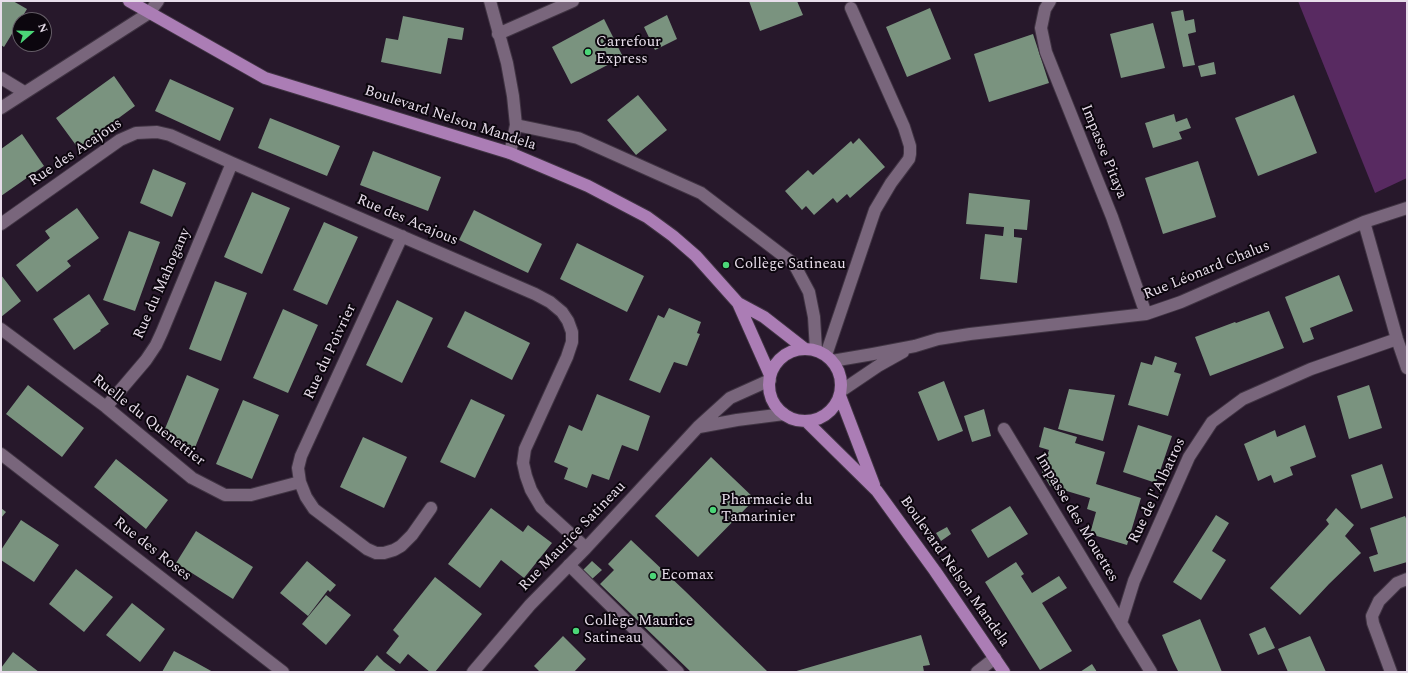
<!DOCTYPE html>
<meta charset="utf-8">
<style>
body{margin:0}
#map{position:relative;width:1408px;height:673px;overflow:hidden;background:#27182b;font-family:Spectral,serif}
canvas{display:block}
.frame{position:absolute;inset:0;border:2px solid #e8deeb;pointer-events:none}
.north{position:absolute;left:12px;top:12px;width:40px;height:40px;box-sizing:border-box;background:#0c060e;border:1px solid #645c66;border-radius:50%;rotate:70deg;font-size:11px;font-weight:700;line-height:16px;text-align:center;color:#e8deeb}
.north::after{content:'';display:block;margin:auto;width:14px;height:18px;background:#4bd677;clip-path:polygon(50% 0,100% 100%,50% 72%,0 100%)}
</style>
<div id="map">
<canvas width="1408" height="673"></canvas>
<div class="frame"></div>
<div class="north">N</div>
</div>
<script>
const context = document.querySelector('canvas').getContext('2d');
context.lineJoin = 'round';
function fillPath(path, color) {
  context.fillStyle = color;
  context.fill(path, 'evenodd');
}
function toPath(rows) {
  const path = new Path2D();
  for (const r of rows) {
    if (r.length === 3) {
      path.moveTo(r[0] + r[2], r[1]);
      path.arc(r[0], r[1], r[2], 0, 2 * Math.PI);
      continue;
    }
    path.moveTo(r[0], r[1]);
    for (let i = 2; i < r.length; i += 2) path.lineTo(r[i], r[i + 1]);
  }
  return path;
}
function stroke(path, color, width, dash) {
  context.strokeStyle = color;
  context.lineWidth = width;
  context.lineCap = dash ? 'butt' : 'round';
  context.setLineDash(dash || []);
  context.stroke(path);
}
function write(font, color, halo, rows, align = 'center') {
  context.font = font + ' Spectral,serif';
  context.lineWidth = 4;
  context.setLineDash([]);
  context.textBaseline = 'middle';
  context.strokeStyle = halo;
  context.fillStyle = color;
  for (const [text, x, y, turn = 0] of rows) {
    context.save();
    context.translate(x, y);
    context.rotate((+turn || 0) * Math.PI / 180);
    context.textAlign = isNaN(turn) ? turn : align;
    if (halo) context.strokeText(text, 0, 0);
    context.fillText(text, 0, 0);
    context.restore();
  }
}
const green = toPath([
 [1298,1,1407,1,1407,178,1375,193]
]);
const building = toPath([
 [1,1,13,1,27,9,4,47,1,45],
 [749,1,797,1,803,15,760,31],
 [930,8,951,59,907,77,886,27],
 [1183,10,1185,21,1194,19,1196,32,1188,34,1195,65,1183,67,1171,12],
 [667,15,677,39,655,50,644,27],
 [403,16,464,28,462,40,448,38,441,74,381,62,386,38,398,40],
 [604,19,623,57,571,84,552,47],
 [1153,23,1165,68,1121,78,1110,34],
 [1033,34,1049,83,989,102,974,54],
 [1214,62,1216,74,1201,77,1198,66],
 [114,76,135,106,78,148,56,118],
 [170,79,234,108,220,141,155,111],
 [638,95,667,130,636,155,607,120],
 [1294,95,1317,153,1258,176,1235,118],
 [1174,114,1176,122,1187,118,1191,128,1179,132,1182,139,1153,148,1145,123],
 [270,118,340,146,327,176,258,148],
 [22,134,44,166,1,196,1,149],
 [859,138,885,167,850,198,847,194,837,203,833,198,814,215,806,206,802,210,785,191,808,170,813,175,851,141,853,144],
 [373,151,441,177,428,211,360,185],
 [1198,161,1216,217,1163,234,1145,178],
 [153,169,186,183,172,217,140,203],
 [252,192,290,208,262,274,224,257],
 [969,193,1030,200,1027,230,1014,229,1014,237,1022,238,1017,283,980,279,985,234,1003,236,1004,227,966,224],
 [77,208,99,238,67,261,71,266,37,292,16,265,50,238,45,231],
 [474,210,542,244,528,273,459,240],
 [324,222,358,237,327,305,293,290],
 [129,231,160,242,135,311,103,300],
 [577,243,644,276,627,312,560,279],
 [1,275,21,301,1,317],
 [1339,275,1353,311,1310,328,1314,339,1303,343,1285,297],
 [215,281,247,293,221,361,189,349],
 [89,294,109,324,100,330,101,331,74,350,53,319],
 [397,300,433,318,402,383,366,365],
 [669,308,701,322,697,333,700,334,687,366,674,362,660,393,629,380,658,315,664,318],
 [283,309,318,325,288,393,253,378],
 [465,311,530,343,512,380,447,347],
 [1269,311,1284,348,1210,376,1195,337,1235,322,1236,323],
 [1155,356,1177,363,1174,372,1181,374,1168,416,1128,405,1141,362,1152,365],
 [187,375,219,389,194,450,162,436],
 [944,381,963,431,938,441,918,392],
 [28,385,84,428,62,457,6,414],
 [1369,385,1382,428,1349,439,1337,396],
 [1069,389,1115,395,1103,441,1058,429],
 [597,394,650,416,638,451,622,445,609,480,592,474,587,488,564,479,568,468,554,462,569,425,582,431],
 [471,399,505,415,475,478,440,462],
 [243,400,279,415,252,479,216,464],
 [984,409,991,436,972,442,964,416],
 [1138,425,1172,436,1156,483,1123,472],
 [1305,425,1316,457,1290,467,1293,475,1274,483,1271,475,1258,481,1244,444,1275,430,1277,437],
 [1044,427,1077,437,1075,443,1105,452,1096,484,1141,498,1127,545,1090,534,1096,512,1087,509,1090,498,1050,486,1042,472,1049,450,1039,447],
 [363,437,407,457,384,508,340,487],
 [711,457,755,499,698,557,655,516],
 [116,459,168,500,146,529,94,487],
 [1382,464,1393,498,1361,509,1351,475],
 [1010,506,1028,534,988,558,971,530],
 [1,508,6,512,1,518],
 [491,508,523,532,528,525,552,543,524,578,501,560,480,588,448,564],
 [1336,508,1354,525,1345,536,1361,553,1329,584,1300,615,1270,588,1329,524,1326,520],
 [1216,515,1229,523,1212,551,1226,560,1201,600,1173,582],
 [1405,516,1407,521,1407,562,1374,572,1369,557,1378,554,1370,528],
 [21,520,59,545,34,582,1,560,1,550],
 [947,527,951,534,941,541,936,533],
 [196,531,253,567,233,599,176,563],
 [631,540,685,591,768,672,691,672,600,584,614,570,608,564],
 [307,561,336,585,330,592,328,590,308,616,280,593],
 [592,561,602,570,592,579,583,570],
 [1016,562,1024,574,1021,576,1032,593,1059,576,1067,588,1042,603,1072,651,1040,670,985,582],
 [76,569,113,597,84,632,49,604],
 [435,577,482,614,435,672,430,672,408,654,400,664,386,653,399,636,393,630],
 [326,595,351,615,326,645,302,624],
 [132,603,165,629,140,662,106,635],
 [1200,619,1215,655,1222,672,1180,672,1178,671,1173,661,1162,635],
 [1265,627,1275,648,1258,655,1249,634],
 [921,635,930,665,923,666,924,672,793,672],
 [563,636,586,659,574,672,540,672,534,666],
 [1310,636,1326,672,1288,672,1278,649],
 [174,651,195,662,213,672,162,672],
 [13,652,39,672,1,672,1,668],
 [377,655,384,662,397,672,363,672],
 [1092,664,1097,672,1080,672]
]);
const lane = toPath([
 [516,125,578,138,701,193,794,264,809,292,814,317,816,350],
 [569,565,678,672],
 [977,672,995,658]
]);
const street = toPath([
 [490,1,507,63,513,96,516,125,510,153],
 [1050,1,1045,9,1041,28,1046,52,1112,217,1146,314],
 [498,34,573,1],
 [1,78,24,92],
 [1,108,149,13,158,1],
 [1364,222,1397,339,1407,368],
 [1,224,120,140,136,133,157,132,170,135,232,163,535,294,550,302,562,312,568,321,572,332,572,342,567,357,525,449,523,463,526,476,531,490,541,507,586,548],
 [1,329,106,407,192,478,225,495,251,495,300,482,306,497,314,509,367,549,376,553,384,553,394,550,401,546,412,535,431,508],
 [826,355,875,210,891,183,909,159,910,154,910,146,904,127,851,8],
 [832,361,873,354,915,346,938,339,970,334,1146,314,1181,302,1364,222,1407,208],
 [841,391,878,366,903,352],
 [106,407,146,360,156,345,162,332,232,163],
 [699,427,737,420,784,414],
 [1004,429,1121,623],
 [1,454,283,672],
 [300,482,298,468,301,456,402,236],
 [473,672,530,605,586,548,698,427,730,398,770,380],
 [1151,672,1121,623,1134,581,1189,457,1212,422,1243,399,1311,369,1397,339],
 [1391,672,1373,623,1372,616,1379,601,1397,583,1407,579]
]);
const primary = toPath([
 [129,1,265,78,510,153,588,186,647,217,673,236,696,256,738,303,770,375],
 [738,303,764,317,805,349],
 [805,385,36],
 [840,396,874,485],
 [807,422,877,491,935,571,1004,672]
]);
const markers = [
 [588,52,4,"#4bd677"],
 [726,265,4,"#4bd677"],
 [713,510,4,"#4bd677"],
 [653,576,4,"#4bd677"],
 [576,631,4,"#4bd677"]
];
const poiNames = [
 ["Carrefour",596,43],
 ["Express",596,60],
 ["Collège Satineau",734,265],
 ["Pharmacie du",721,501],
 ["Tamarinier",721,518],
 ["Ecomax",661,576],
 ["Collège Maurice",584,622],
 ["Satineau",584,639]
];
const streetNames = [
 ["Boulevard Nelson Mandela",450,119,18],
 ["Impasse Pitaya",1103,152,68],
 ["Rue des Acajous",76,153,-34],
 ["Rue des Acajous",407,221,23],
 ["Rue Léonard Chalus",1207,271,-22],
 ["Rue du Mahogany",163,284,-66],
 ["Rue du Poivrier",331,352,-65],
 ["Ruelle du Quenettier",148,421,38],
 ["Rue de l'Albatros",1158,491,-65],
 ["Impasse des Mouettes",1076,518,59],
 ["Rue Maurice Satineau",573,537,-46],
 ["Rue des Roses",152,550,38],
 ["Boulevard Nelson Mandela",954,572,55]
];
fillPath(green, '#582a61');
fillPath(building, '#7a937f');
stroke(lane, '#403443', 14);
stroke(street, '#403443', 14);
stroke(primary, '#403443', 14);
stroke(lane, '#79667c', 12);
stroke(street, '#79667c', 12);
stroke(primary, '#ab7db5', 12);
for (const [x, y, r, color] of markers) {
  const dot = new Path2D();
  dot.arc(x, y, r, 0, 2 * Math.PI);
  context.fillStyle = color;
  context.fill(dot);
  stroke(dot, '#0c060e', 1.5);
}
write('15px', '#e8deeb', '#0c060e', poiNames, 'left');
write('15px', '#e8deeb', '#0c060e', streetNames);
</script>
